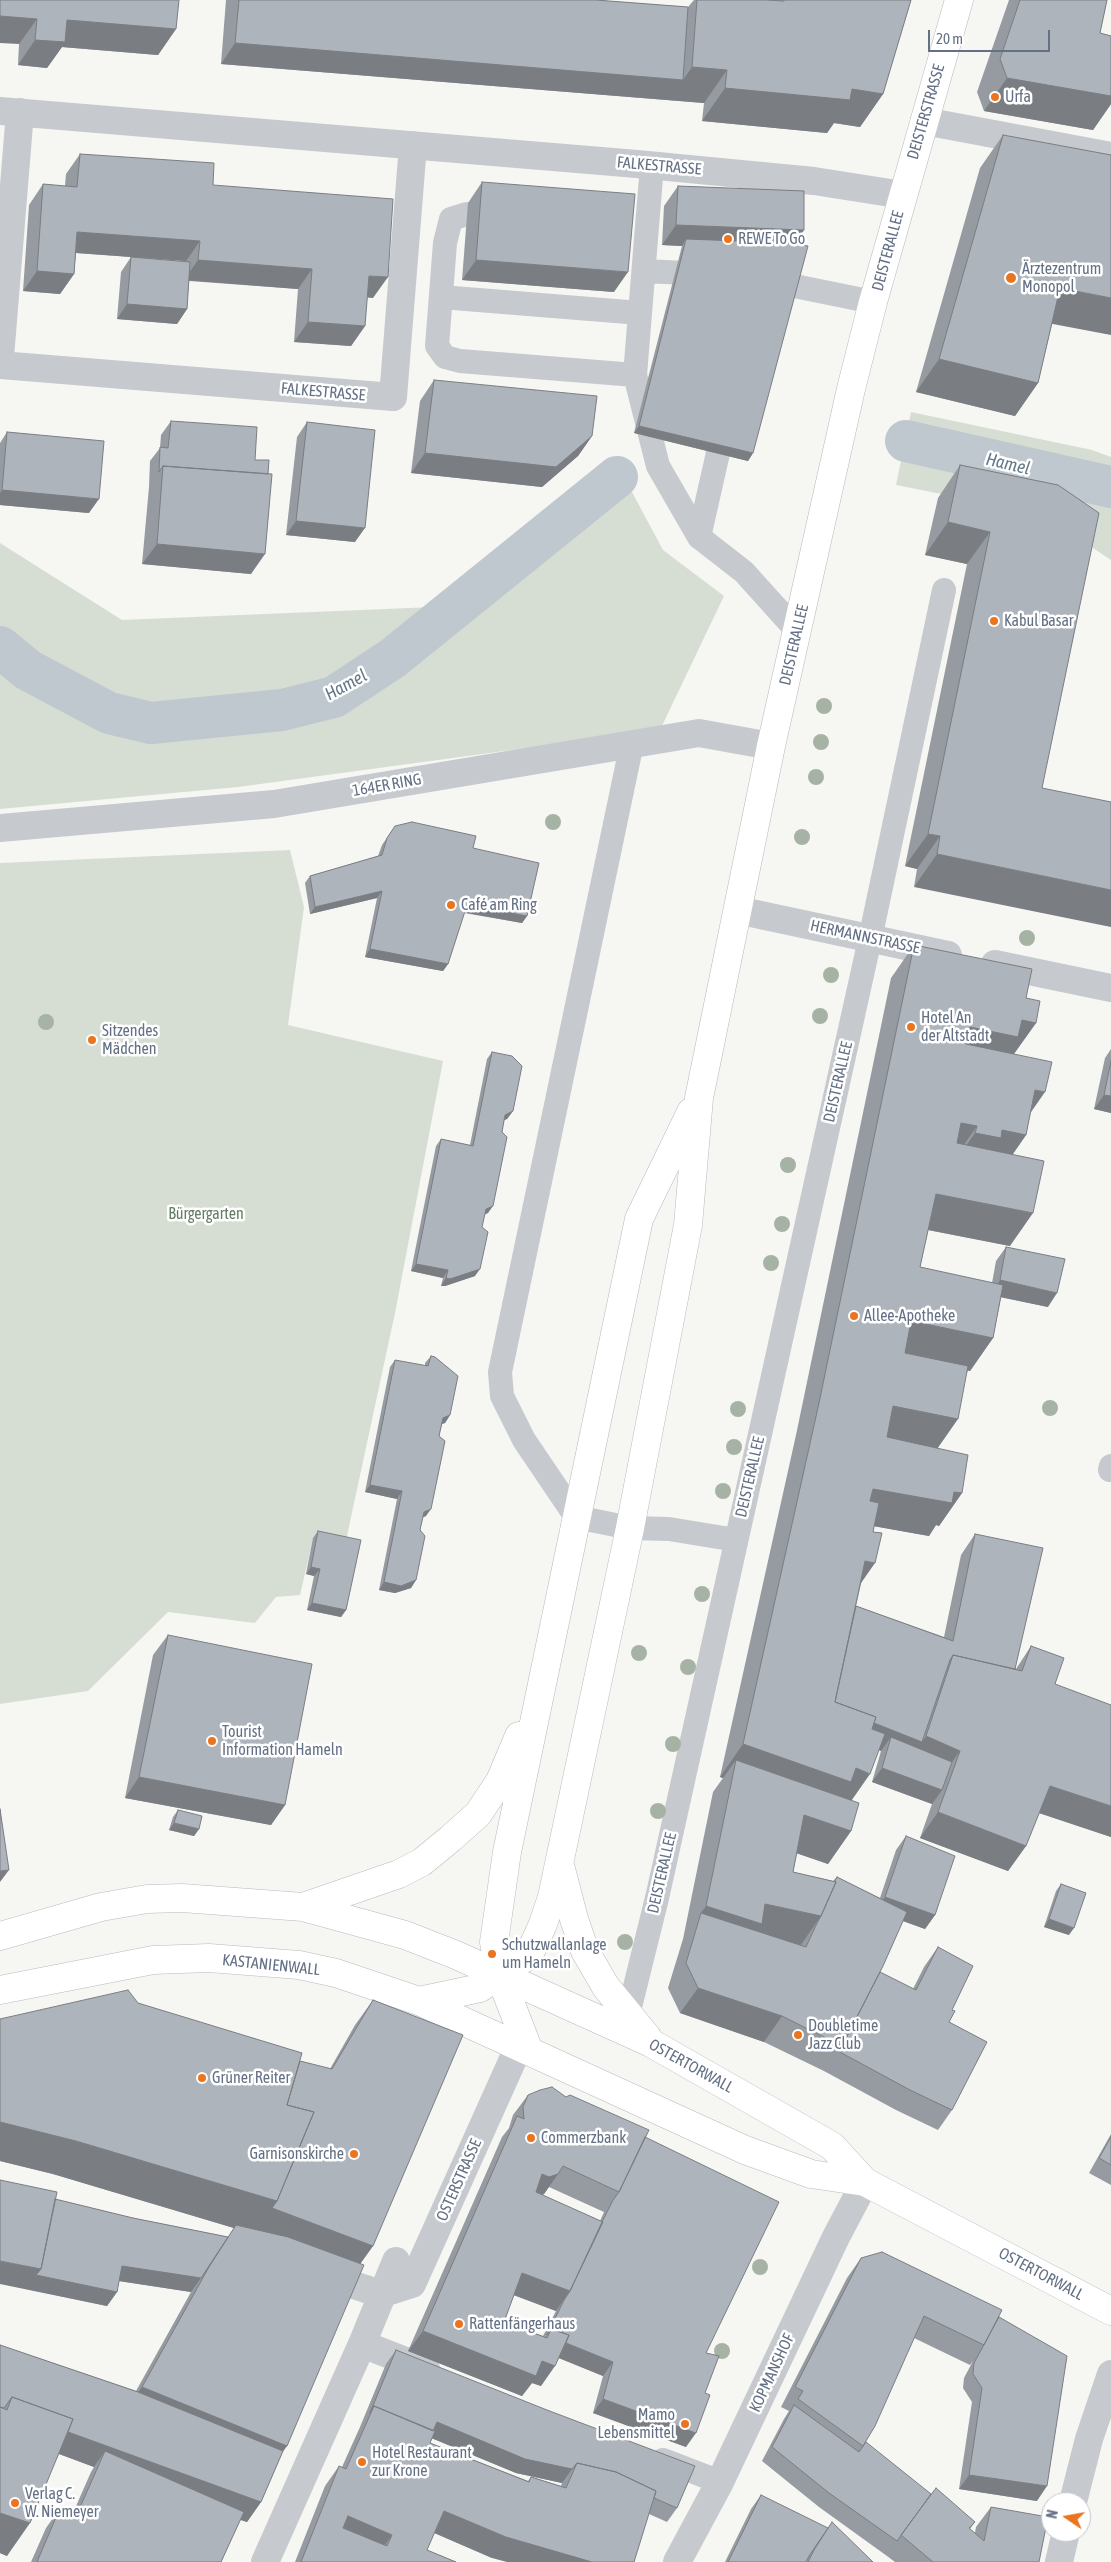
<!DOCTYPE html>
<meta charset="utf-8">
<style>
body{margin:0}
#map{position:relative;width:1111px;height:2562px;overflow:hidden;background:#f6f6f3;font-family:"Asap Condensed",sans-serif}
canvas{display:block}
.north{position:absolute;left:1041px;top:2492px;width:50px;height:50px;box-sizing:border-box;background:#fff;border:1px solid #c1c6ce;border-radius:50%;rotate:282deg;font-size:14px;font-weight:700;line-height:20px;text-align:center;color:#647085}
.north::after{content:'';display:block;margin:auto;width:18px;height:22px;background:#eb741f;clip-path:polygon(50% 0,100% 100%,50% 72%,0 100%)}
.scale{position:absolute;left:928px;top:30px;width:122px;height:22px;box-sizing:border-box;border:2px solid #647085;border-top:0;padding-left:6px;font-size:15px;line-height:18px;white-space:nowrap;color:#647085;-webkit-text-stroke:4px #fff;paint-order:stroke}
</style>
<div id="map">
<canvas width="1111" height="2562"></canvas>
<div class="north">N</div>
<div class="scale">20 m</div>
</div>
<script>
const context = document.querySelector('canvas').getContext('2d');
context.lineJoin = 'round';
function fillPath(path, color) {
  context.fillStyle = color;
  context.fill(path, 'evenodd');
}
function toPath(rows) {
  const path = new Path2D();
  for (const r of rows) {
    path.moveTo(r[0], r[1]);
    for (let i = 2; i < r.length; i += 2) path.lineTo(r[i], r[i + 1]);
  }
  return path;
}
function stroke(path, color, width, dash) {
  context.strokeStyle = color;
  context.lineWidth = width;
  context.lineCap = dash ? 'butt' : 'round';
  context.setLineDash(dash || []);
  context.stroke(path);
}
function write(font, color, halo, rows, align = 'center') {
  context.font = font + ' "Asap Condensed",sans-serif';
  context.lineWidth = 5;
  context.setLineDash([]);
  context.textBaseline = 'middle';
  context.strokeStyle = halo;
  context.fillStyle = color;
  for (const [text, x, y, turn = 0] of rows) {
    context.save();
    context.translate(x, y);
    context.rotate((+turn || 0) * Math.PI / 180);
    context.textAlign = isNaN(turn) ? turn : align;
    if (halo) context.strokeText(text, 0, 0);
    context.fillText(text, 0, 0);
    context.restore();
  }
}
const green = toPath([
 [911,412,1092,450,1111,457,1111,560,1042,514,896,485],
 [618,466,663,550,724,596,660,730,238,787,0,809,0,543,122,620,433,607],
 [290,850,304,907,288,1025,443,1061,395,1313,345,1545,313,1539,300,1595,276,1597,255,1623,168,1612,88,1691,0,1704,0,863]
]);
const canal = toPath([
 [906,441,1111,487],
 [0,647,28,670,109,713,151,723,282,710,334,697,393,658,617,477]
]);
const lane = toPath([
 [652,165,635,375,658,466,699,537,744,572,798,632],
 [467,214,451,219,445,243,437,346,445,357,460,361,635,375],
 [644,271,707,274],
 [765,280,873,302],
 [441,297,640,313],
 [699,537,725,422],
 [632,743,500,1372,502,1396,524,1440,576,1517,630,1528,669,1529,736,1540],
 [1110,1470,1111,1466],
 [628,2015,657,1898,870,939,944,590],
 [663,2460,720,2482]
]);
const street = toPath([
 [0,111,637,164,814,181,903,195],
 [924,121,1111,156],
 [0,357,20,112],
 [0,365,393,397,413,145],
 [0,828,274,804,699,733,771,746],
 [737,910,948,955],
 [995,964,1111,988],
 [320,2274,381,2294],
 [381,2294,412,2284,519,2046],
 [362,2344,426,2369],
 [1073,2502,1089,2439,1111,2374],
 [265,2562,362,2344,396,2261],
 [677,2562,720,2482,836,2237,865,2182],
 [1059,2562,1066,2532]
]);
const primary = toPath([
 [561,1869,574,1919,585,1951,606,1987,647,2037],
 [303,1907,399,1874,422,1862,450,1839,478,1814,500,1781,519,1736],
 [0,1936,101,1907,147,1899,182,1898,303,1907,405,1935,456,1955,651,2043,832,2146,865,2182],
 [0,1990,153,1960,209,1958,299,1965,336,1973,419,2001,745,2150,811,2174,865,2182,1111,2311],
 [419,2001,480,1988,529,1955,543,1924,552,1897,630,1528,688,1225,699,1098,771,746,851,389,873,302,959,0],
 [529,2051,500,1976,494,1942,507,1852,639,1219,691,1112]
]);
const trees = [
 [824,706],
 [821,742],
 [816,777],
 [553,822],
 [802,837],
 [1027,938],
 [831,975],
 [820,1016],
 [46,1022],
 [788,1165],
 [782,1224],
 [771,1263],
 [1050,1408],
 [738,1409],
 [734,1447],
 [723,1491],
 [702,1594],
 [639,1653],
 [688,1667],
 [673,1744],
 [658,1811],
 [625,1942],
 [760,2267],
 [722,2351]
];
const wall = toPath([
 [0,0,176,29,158,55,62,47,47,68,18,65,19,44],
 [226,0,596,0,688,7,694,0,911,0,883,94,860,127,834,123,827,133,702,121,704,103,221,64],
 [1009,0,1107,0,1100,33,1111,36,1111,104,1093,130,984,111,977,92],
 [1003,135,1052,324,1038,383,1015,416,916,392,980,168],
 [80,154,213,185,373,298,367,297,365,326,351,346,294,342,298,289,189,281,187,309,177,324,117,319,121,272,131,257,186,262,186,261,76,253,74,274,60,294,23,291,29,205,43,184,65,186,66,174],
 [482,182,614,292,462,280,468,203],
 [678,186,804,230,795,243,753,453,748,461,634,433,682,246,662,245,664,206],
 [434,380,592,436,578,456,542,487,411,473,420,401],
 [171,421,255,460,251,574,142,564,149,487,150,461,160,448,161,435],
 [307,422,355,542,286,535,297,437],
 [7,432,89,513,0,505,0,443],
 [960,465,1058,485,1042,788,914,887,917,869,905,866,967,564,925,555,938,498],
 [395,826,473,848,527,916,522,923,464,913,448,964,443,971,365,957,377,898,310,914,305,883,310,876,378,856,382,845],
 [914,945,1026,998,1036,1023,1014,1054,1030,1114,1026,1135,1013,1154,1010,1246,928,1230,920,1267,992,1283,996,1261,1006,1247,1048,1307,1001,1297,993,1338,970,1371,968,1370,937,1448,962,1493,939,1526,936,1525,929,1536,874,1526,856,1606,944,1637,961,1555,975,1534,1016,1669,1031,1646,1055,1684,1111,1837,1039,1813,1026,1846,1008,1871,920,1838,932,1804,872,1782,881,1751,879,1750,851,1800,851,1831,828,1864,797,1853,793,1872,833,1881,837,1877,880,1898,896,1850,906,1836,935,1915,925,1929,903,1921,880,1972,913,1989,924,1967,938,1947,952,2010,949,2022,952,2110,938,2130,896,2110,824,2071,764,2042,680,2013,668,1988,683,1939,713,1792,723,1778,720,1777,796,1435,891,978],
 [1111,1049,1111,1113,1094,1109,1105,1058],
 [492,1052,513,1111,507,1119,504,1120,488,1213,485,1214,482,1227,475,1276,445,1286,441,1286,443,1278,411,1271,436,1146,441,1139,470,1145,487,1059],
 [431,1356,450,1415,445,1423,442,1424,439,1436,426,1516,423,1517,420,1530,416,1580,411,1588,395,1593,379,1590,397,1499,365,1492,390,1367,395,1360,425,1366,425,1363],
 [318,1531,346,1610,341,1617,307,1610,314,1576,306,1574,313,1538],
 [168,1635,285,1805,271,1825,125,1798,153,1655],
 [178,1810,199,1829,194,1836,169,1830,173,1817],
 [1061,1884,1069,1935,1044,1927,1056,1891],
 [373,2000,373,2246,360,2264,287,2446,283,2451,261,2502,247,2522,240,2520,221,2562,31,2562,46,2528,60,2508,73,2513,91,2472,94,2467,59,2454,7,2556,0,2553,0,2345,136,2391,191,2292,119,2281,117,2292,107,2306,26,2289,55,2199,133,2218,228,2237,234,2228,53,2174,0,2161,0,2019,138,2003,300,2061,330,2069,355,2025],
 [528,2095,566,2097,645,2137,706,2353,705,2393,686,2447,593,2413,603,2376,559,2358,541,2386,532,2383,522,2396,408,2351,502,2137,509,2128,513,2115],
 [549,2187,604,2212,600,2221,542,2195,544,2194],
 [514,2295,556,2311,543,2336,504,2322],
 [1111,2134,1111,2185,1089,2173],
 [861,2258,999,2317,1037,2501,959,2489,972,2402,963,2388,964,2378,973,2361,970,2365,914,2338,863,2446,931,2494,975,2522,970,2529,975,2533,976,2527,991,2507,1039,2562,895,2562,887,2556,819,2507,762,2461,784,2419,789,2411,781,2407,847,2278],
 [396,2350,677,2508,667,2522,649,2514,492,2558,434,2533,427,2550,456,2562,295,2562,325,2486,339,2466,342,2467,360,2427,386,2364],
 [432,2438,516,2473,562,2483,561,2486,531,2477,528,2481,430,2443],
 [761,2495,873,2562,725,2562,751,2509]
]);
const shadedWall = toPath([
 [0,16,37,19,19,44,0,43],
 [67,20,176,29,158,55,62,47,47,68,18,65,35,40],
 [235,43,683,80,692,67,727,70,704,103,221,64],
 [1007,78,1111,96,1111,104,1093,130,984,111],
 [725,88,852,89,883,94,860,127,834,123,827,133,702,121],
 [676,225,804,230,790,250,686,239,682,246,662,245],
 [77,232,200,241,186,261,63,252],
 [198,260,312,269,298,289,184,280],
 [476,260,628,272,614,292,462,280],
 [37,271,74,274,60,294,23,291],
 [369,276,388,277,373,298,355,296],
 [1060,288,1111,298,1111,335,1037,321],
 [127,304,187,309,177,324,117,319],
 [308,322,365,326,351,346,294,342],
 [939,359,1038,383,1015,416,916,392],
 [639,426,753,453,748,461,634,433],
 [592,436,578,456,542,487,411,473,425,453],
 [2,490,99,499,89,513,0,505,0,493],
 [296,521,365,528,355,542,286,535],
 [948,522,990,532,967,564,925,555],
 [157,544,265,554,251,574,142,564],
 [928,834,940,836,917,869,905,866],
 [937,854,1111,890,1111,927,914,887],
 [382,891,377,898,310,914,315,907],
 [467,905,527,916,522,923,462,912],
 [370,949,448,964,443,971,365,957],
 [1022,1020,1036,1023,1013,1055,947,1060,970,1027],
 [1035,1090,1045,1092,1022,1125],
 [1104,1095,1111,1096,1111,1113,1094,1109],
 [513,1111,507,1119,500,1122,505,1115],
 [961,1123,977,1126,954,1159],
 [1002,1130,1026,1135,1003,1168,952,1166,975,1133],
 [936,1194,1033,1213,1010,1246,913,1227],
 [493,1206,488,1213,481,1216,486,1209],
 [416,1264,448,1270,443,1278,411,1271],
 [480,1269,475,1276,445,1286,441,1286,446,1278],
 [1000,1280,1057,1293,1048,1307,990,1295],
 [911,1321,993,1338,970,1371,888,1354],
 [893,1406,958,1419,935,1452,871,1438],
 [450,1415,445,1423,438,1425,443,1418],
 [370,1485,402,1491,397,1499,365,1492],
 [873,1489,954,1492,962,1493,939,1526,936,1525,929,1536,850,1522],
 [431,1509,426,1516,419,1519,424,1512],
 [865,1561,875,1563,852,1596],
 [311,1567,320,1569,314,1576,306,1574],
 [416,1580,411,1588,395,1593,379,1590,384,1582],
 [312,1603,346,1610,341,1617,307,1610],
 [829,1705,922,1742,926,1736,960,1751,942,1776,891,1737,881,1751,814,1725],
 [743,1744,856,1768,870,1774,847,1807,736,1760,723,1778,720,1777],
 [882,1768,942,1790,932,1804,872,1782],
 [139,1777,285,1805,271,1825,125,1798],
 [1050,1786,1111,1806,1111,1837,1033,1811],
 [938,1812,1026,1846,1008,1871,920,1838],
 [804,1815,851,1831,828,1864,781,1848],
 [174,1823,199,1829,194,1836,169,1830],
 [9,1870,0,1882,0,1871],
 [885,1897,935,1915,925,1929,875,1911],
 [765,1904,821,1916,798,1949,701,1913,706,1906],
 [1049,1919,1074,1928,1069,1935,1044,1927],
 [698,1988,782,2016,764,2042,680,2013],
 [0,2122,76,2141,277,2201,254,2234,53,2174,0,2161],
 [542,2174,558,2174,544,2194,535,2198,528,2195],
 [272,2208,373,2246,355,2271,254,2234],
 [0,2261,41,2269,117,2292,107,2306,0,2284],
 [122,2266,201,2278,191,2292,112,2280],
 [522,2273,570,2291,556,2311,508,2293],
 [423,2331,542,2361,555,2366,541,2386,532,2383,522,2396,408,2351],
 [548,2336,613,2362,603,2376,539,2350],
 [142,2387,287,2446,269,2471,124,2412],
 [603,2399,696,2433,686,2447,593,2413],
 [7,2409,261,2502,247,2522,98,2468,105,2451,94,2467,0,2432],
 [437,2422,572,2469,562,2483,516,2473,431,2438],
 [969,2475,1047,2486,1037,2501,959,2489],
 [444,2511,592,2562,507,2562,492,2558,430,2531],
 [0,2513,30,2523,7,2556,0,2553],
 [348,2516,392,2535,378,2555,333,2536]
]);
const building = toPath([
 [0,0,179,0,176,29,67,20,65,42,35,40,37,19,0,16,0,0],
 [239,0,596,0,688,7,683,80,235,43,239,0],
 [697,0,766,0,784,1,784,0,911,0,883,94,852,89,850,100,725,88,727,70,692,67,697,0],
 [1020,0,1107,0,1100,33,1111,36,1111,96,1007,78,1000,59,1020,0],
 [1003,135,1111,155,1111,298,1060,288,1038,383,939,359,1003,135],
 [80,154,214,163,213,185,393,199,388,277,369,276,365,326,308,322,312,269,198,260,200,241,77,232,74,274,37,271,43,184,77,187,80,154],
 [482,182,635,194,628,272,476,260,482,182],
 [678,186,804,191,804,230,676,225,678,186],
 [686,239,791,243,808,246,753,453,639,426,686,239],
 [131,257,190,262,187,309,127,304,131,257],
 [434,380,597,396,592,436,556,467,425,453,434,380],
 [171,421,257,427,255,460,269,460,268,474,163,466,159,472,160,447,168,448,171,421],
 [307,422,375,430,365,528,296,521,307,422],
 [7,432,104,441,99,499,2,490,7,432],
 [960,465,1058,485,1099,513,1042,788,1111,802,1111,890,937,854,940,836,928,834,990,532,948,522,960,465],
 [163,466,272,474,265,554,157,544,163,466],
 [412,822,476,836,473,848,539,863,527,916,467,905,448,964,370,949,382,891,315,907,310,876,382,855,387,838,395,826,412,822],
 [914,945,1032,969,1026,998,1040,1001,1036,1023,1022,1020,1018,1037,970,1027,966,1044,1052,1062,1045,1092,1035,1090,1026,1135,1002,1130,1001,1138,975,1133,977,1126,961,1123,957,1143,1044,1161,1033,1213,936,1194,920,1267,1003,1285,993,1338,911,1321,905,1353,968,1366,958,1419,893,1406,887,1437,968,1455,962,1493,954,1492,952,1503,873,1489,870,1501,879,1503,873,1532,882,1533,875,1563,865,1561,835,1702,876,1717,872,1729,885,1734,870,1774,856,1768,851,1782,743,1744,819,1403,914,945],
 [492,1052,512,1056,522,1066,513,1111,505,1115,502,1132,507,1137,493,1206,486,1209,482,1227,488,1232,480,1269,450,1279,446,1278,448,1270,416,1264,441,1139,473,1146,492,1052],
 [1111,1061,1111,1096,1104,1095,1111,1061],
 [1006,1247,1065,1259,1057,1293,1000,1280,1006,1247],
 [431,1356,435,1357,458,1376,450,1415,443,1418,439,1436,445,1441,431,1509,424,1512,420,1530,425,1536,416,1580,401,1586,384,1582,402,1491,370,1485,395,1360,428,1366,431,1356],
 [318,1531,361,1540,346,1610,312,1603,320,1569,311,1567,318,1531],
 [975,1534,1043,1548,1015,1669,953,1655,950,1660,922,1742,874,1723,876,1717,835,1702,856,1606,953,1641,975,1534],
 [168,1635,312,1664,285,1805,139,1777,168,1635],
 [1031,1646,1064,1658,1055,1684,1111,1705,1111,1806,1050,1786,1026,1846,938,1812,960,1751,926,1736,953,1655,1022,1671,1031,1646],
 [891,1737,952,1762,942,1790,882,1768,891,1737],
 [736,1760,859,1803,851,1831,804,1815,793,1872,836,1882,821,1916,765,1904,762,1924,706,1906,736,1760],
 [0,1809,9,1870,0,1871,0,1809],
 [178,1810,202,1816,199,1829,174,1823,178,1810],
 [906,1836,955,1856,935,1915,885,1897,906,1836],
 [837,1877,907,1912,883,1966,842,2046,782,2016,698,1988,686,1963,701,1913,806,1947,817,1923,821,1916,836,1882,835,1881,837,1877],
 [1061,1884,1086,1893,1074,1928,1049,1919,1061,1884],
 [938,1947,973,1966,952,2010,955,2011,949,2022,987,2042,952,2110,910,2090,838,2051,842,2046,880,1972,916,1990,938,1947],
 [128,1990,138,2003,302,2053,287,2105,314,2112,277,2201,76,2141,0,2122,0,2019,128,1990],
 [373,2000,463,2035,373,2246,272,2208,277,2201,314,2112,287,2105,300,2061,332,2069,373,2000],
 [552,2087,566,2097,570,2095,649,2130,619,2192,563,2166,558,2174,549,2177,542,2174,536,2192,603,2222,570,2291,522,2273,504,2322,547,2338,551,2329,569,2335,555,2366,542,2361,536,2376,423,2331,517,2116,524,2119,523,2107,528,2095,540,2090,552,2087],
 [645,2137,779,2202,706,2353,719,2356,705,2393,710,2395,696,2433,603,2399,613,2362,566,2343,569,2335,551,2329,547,2335,564,2300,570,2291,602,2222,613,2200,619,2192,645,2137],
 [1111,2137,1111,2165,1099,2158,1111,2137],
 [0,2180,57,2192,41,2269,0,2261,0,2180],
 [55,2199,133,2218,228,2237,201,2278,122,2266,117,2292,36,2275,41,2269,55,2199],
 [236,2225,288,2237,364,2265,287,2446,142,2387,209,2267,236,2225],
 [882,2252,1002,2310,984,2345,924,2316,875,2426,863,2446,798,2399,803,2391,795,2387,861,2258,882,2252],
 [999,2317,1067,2356,1047,2486,969,2475,982,2388,973,2374,974,2363,999,2317],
 [0,2345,138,2392,283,2451,261,2502,68,2432,73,2419,12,2397,4,2408,0,2407,0,2345],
 [396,2350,547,2410,695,2466,677,2508,654,2498,656,2491,616,2472,577,2463,572,2469,525,2459,437,2422,433,2431,374,2406,370,2413,396,2350],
 [12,2397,73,2419,30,2523,0,2513,0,2407,7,2410,12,2397],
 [794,2405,859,2452,866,2442,931,2494,897,2541,829,2493,772,2447,794,2405],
 [374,2406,435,2431,430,2443,529,2482,531,2477,566,2488,577,2463,616,2472,656,2491,634,2562,592,2562,506,2537,444,2511,427,2550,456,2562,301,2562,339,2466,346,2469,374,2406],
 [348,2516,392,2535,387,2546,343,2528,348,2516],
 [105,2451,244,2512,221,2562,37,2562,60,2508,77,2514,105,2451],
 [936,2488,975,2522,969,2528,984,2541,991,2507,1048,2517,1039,2562,933,2562,901,2535,936,2488],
 [761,2495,828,2528,809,2556,806,2562,728,2562,761,2495],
 [832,2522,873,2562,808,2562,814,2550,832,2522]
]);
const markers = [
 [995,97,5,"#eb741f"],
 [728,239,5,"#eb741f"],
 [1011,278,6,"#eb741f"],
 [994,621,5,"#eb741f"],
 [451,905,5,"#eb741f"],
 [911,1027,5,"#eb741f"],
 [92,1040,5,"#eb741f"],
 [854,1316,5,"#eb741f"],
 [212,1741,5,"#eb741f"],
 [492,1954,5,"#eb741f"],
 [798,2035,5,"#eb741f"],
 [202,2078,5,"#eb741f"],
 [531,2138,5,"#eb741f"],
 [354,2154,5,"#eb741f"],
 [459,2324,5,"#eb741f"],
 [685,2424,5,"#eb741f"],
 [362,2462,5,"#eb741f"],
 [15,2503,5,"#eb741f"]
];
const poiNames = [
 ["Urfa",1005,97],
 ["REWE To Go",738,239],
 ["Ärztezentrum",1022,269],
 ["Monopol",1022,287],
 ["Kabul Basar",1004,621],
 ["Café am Ring",461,905],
 ["Hotel An",921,1018],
 ["der Altstadt",921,1036],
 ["Sitzendes",102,1031],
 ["Mädchen",102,1049],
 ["Allee-Apotheke",864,1316],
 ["Tourist",222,1732],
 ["Information Hameln",222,1750],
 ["Schutzwallanlage",502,1945],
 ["um Hameln",502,1963],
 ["Doubletime",808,2026],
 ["Jazz Club",808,2044],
 ["Grüner Reiter",212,2078],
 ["Commerzbank",541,2138],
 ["Garnisonskirche",344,2154,"right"],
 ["Rattenfängerhaus",469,2324],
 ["Mamo",675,2415,"right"],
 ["Lebensmittel",675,2433,"right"],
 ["Hotel Restaurant",372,2453],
 ["zur Krone",372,2471],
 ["Verlag C.",25,2494],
 ["W. Niemeyer",25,2512]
];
const streetNames = [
 ["DEISTERSTRASSE",926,112,-74],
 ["FALKESTRASSE",659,166,5],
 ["DEISTERALLEE",888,251,-75],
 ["FALKESTRASSE",323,392,5],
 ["DEISTERALLEE",794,645,-77],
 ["164ER RING",387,785,-10],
 ["HERMANNSTRASSE",865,937,12],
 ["DEISTERALLEE",838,1082,-77],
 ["DEISTERALLEE",750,1477,-77],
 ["DEISTERALLEE",662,1873,-77],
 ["KASTANIENWALL",271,1965,6],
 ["OSTERTORWALL",691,2066,29],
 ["OSTERSTRASSE",459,2180,-66],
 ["OSTERTORWALL",1041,2274,28],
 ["KOPMANSHOF",772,2373,-65]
];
const parkNames = [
 ["Bürgergarten",206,1214]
];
const waterNames = [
 ["Hamel",1008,464,13],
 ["Hamel",346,685,-29]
];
fillPath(green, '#d6ded4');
stroke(canal, '#c0c8cf', 42);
stroke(primary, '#b7babf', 29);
stroke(lane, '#c6c9cd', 24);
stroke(street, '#c6c9cd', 28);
stroke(primary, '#fff', 28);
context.fillStyle = '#a6b3a4';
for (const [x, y] of trees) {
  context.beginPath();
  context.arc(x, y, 8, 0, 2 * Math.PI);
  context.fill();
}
fillPath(wall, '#969ba1');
fillPath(shadedWall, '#7a7e83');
fillPath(building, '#aeb4bb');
stroke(building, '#7a7e83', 1);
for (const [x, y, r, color] of markers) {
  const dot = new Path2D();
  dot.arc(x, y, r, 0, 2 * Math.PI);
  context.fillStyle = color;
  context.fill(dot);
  stroke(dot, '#fff', 2);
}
write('16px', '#647085', '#fff', poiNames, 'left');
write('16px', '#647085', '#fff', streetNames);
write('16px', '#647c63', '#fff', parkNames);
write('italic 18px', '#647889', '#fff', waterNames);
</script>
